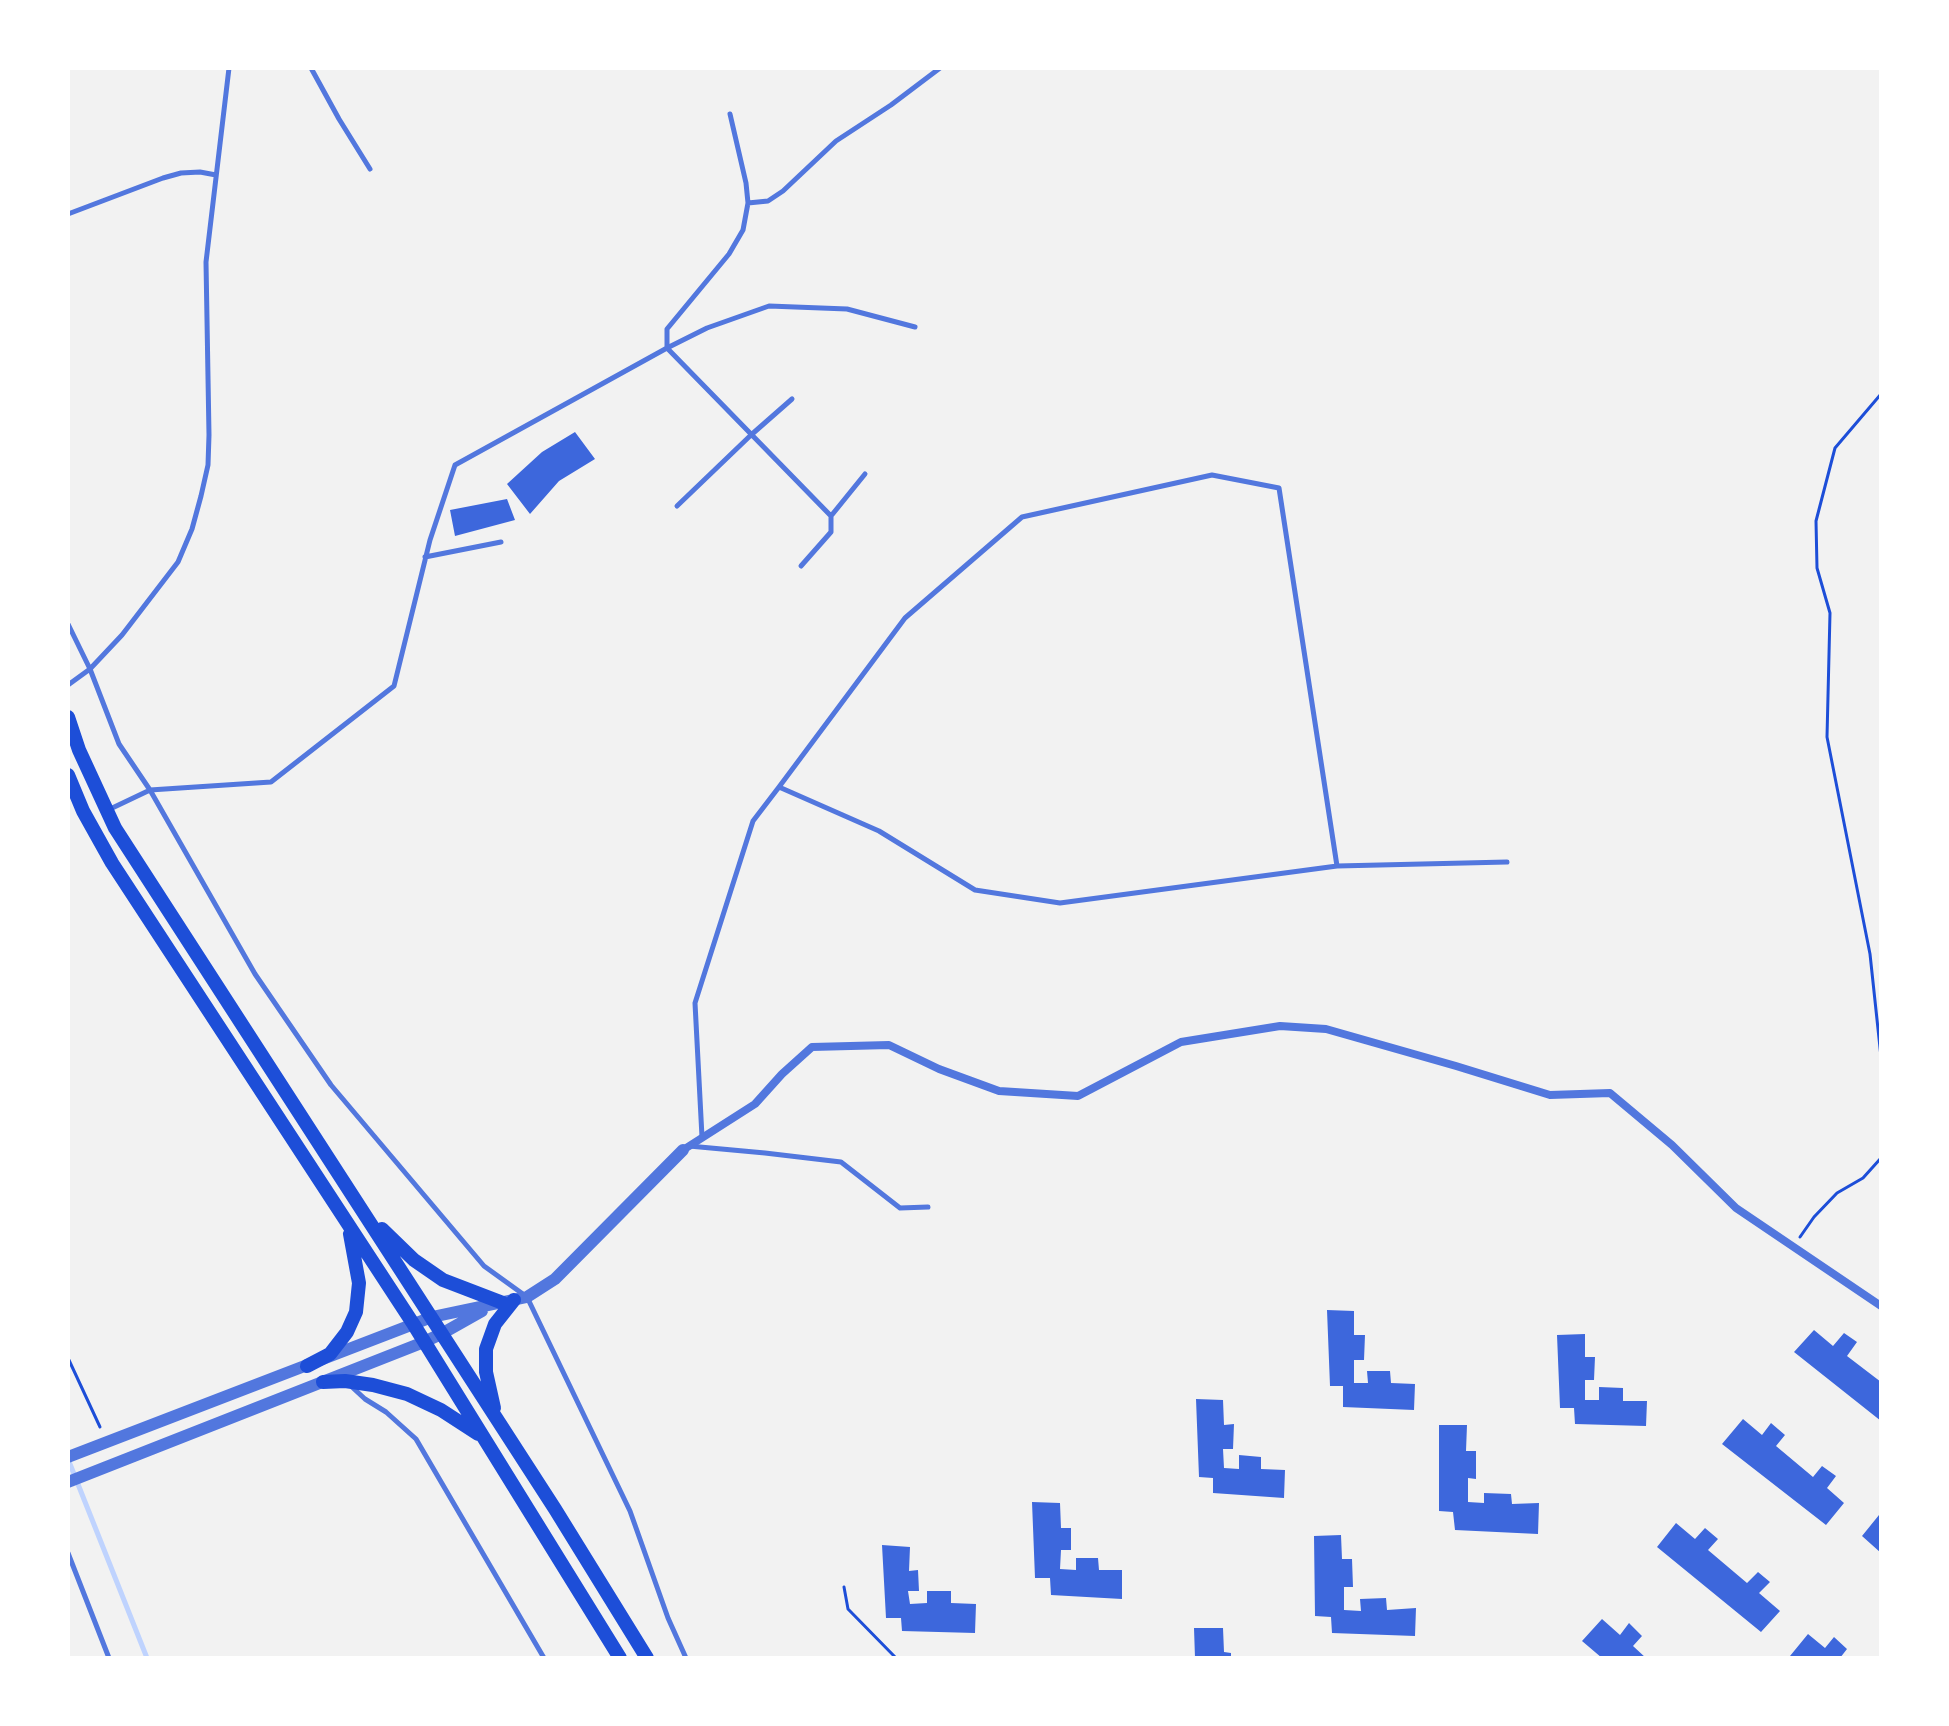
<!DOCTYPE html>
<style>
body{margin:0}
#map{position:relative;width:1949px;height:1726px;overflow:hidden;background:#f2f2f2;font-family:"Fira Sans",sans-serif}
canvas{display:block}
.frame{position:absolute;inset:0;border:70px solid #fff;pointer-events:none}
</style>
<div id="map">
<canvas width="1949" height="1726"></canvas>
<div class="frame"></div>
</div>
<script>
const context = document.querySelector('canvas').getContext('2d');
context.lineJoin = 'round';
function toPath(rows) {
  const path = new Path2D();
  for (const r of rows) {
    path.moveTo(r[0], r[1]);
    for (let i = 2; i < r.length; i += 2) path.lineTo(r[i], r[i + 1]);
  }
  return path;
}
function stroke(path, color, width, dash) {
  context.strokeStyle = color;
  context.lineWidth = width;
  context.lineCap = dash ? 'butt' : 'round';
  context.setLineDash(dash || []);
  context.stroke(path);
}
function fillPath(path, color) {
  context.fillStyle = color;
  context.fill(path, 'evenodd');
}
const stream = toPath([
 [68,1459,147,1658]
]);
const building = toPath([
 [575,432,595,459,559,481,530,514,507,484,542,452],
 [507,499,515,520,455,536,450,510],
 [1327,1310,1354,1311,1354,1335,1365,1335,1364,1360,1354,1360,1354,1383,1368,1383,1367,1371,1390,1371,1391,1383,1415,1384,1414,1410,1343,1407,1343,1386,1330,1386],
 [1814,1330,1833,1346,1844,1333,1857,1342,1847,1356,1881,1382,1881,1421,1794,1352],
 [1585,1334,1585,1357,1595,1357,1594,1380,1585,1380,1585,1400,1599,1400,1599,1387,1623,1388,1623,1401,1647,1401,1646,1426,1575,1424,1574,1408,1560,1408,1557,1335],
 [1196,1399,1223,1400,1224,1425,1234,1424,1233,1449,1223,1449,1224,1468,1239,1469,1239,1455,1261,1457,1261,1469,1285,1470,1284,1498,1213,1493,1213,1478,1199,1477],
 [1743,1419,1762,1435,1771,1423,1785,1435,1776,1446,1813,1477,1822,1466,1836,1476,1827,1488,1844,1503,1826,1525,1722,1444],
 [1439,1425,1467,1425,1466,1451,1476,1451,1476,1479,1468,1478,1468,1502,1484,1503,1484,1493,1511,1494,1512,1504,1539,1503,1538,1534,1455,1530,1453,1512,1439,1511],
 [1032,1502,1060,1503,1061,1528,1071,1528,1071,1550,1061,1550,1060,1569,1076,1570,1076,1558,1098,1558,1099,1570,1122,1570,1122,1599,1051,1595,1050,1578,1035,1578],
 [1879,1515,1881,1517,1881,1553,1862,1536],
 [1676,1523,1695,1539,1705,1528,1718,1539,1708,1550,1747,1583,1758,1572,1770,1582,1759,1593,1780,1611,1761,1632,1657,1547],
 [1341,1535,1342,1559,1352,1559,1353,1587,1344,1587,1344,1610,1361,1611,1360,1599,1386,1598,1387,1610,1416,1608,1415,1636,1332,1633,1331,1617,1315,1616,1314,1536],
 [882,1545,910,1547,909,1571,918,1570,919,1591,908,1591,910,1604,927,1603,927,1591,951,1591,951,1603,976,1604,975,1633,902,1631,901,1618,886,1618],
 [1602,1619,1620,1635,1629,1623,1642,1636,1633,1646,1646,1658,1602,1658,1582,1641],
 [1194,1628,1223,1628,1224,1652,1231,1653,1231,1658,1195,1658],
 [1808,1634,1825,1648,1834,1637,1847,1649,1840,1658,1792,1658,1790,1656]
]);
const path = toPath([
 [1881,394,1835,448,1816,521,1817,568,1830,613,1827,737,1870,954,1881,1057],
 [1800,1237,1814,1217,1837,1193,1863,1178,1881,1158],
 [68,1358,100,1427],
 [844,1587,848,1609,896,1658]
]);
const service = toPath([
 [311,68,339,119,370,169],
 [730,114,746,183,748,203,743,230,729,254,667,329,667,348,707,328,769,306,847,309,915,327],
 [748,203,768,201,783,191,836,141,891,105,940,68],
 [68,214,163,178,181,173,200,172,216,175],
 [677,506,751,435,792,399],
 [831,516,865,474],
 [425,557,501,542],
 [68,624,90,669,119,744,150,790,255,974,331,1085,484,1266,527,1297,630,1511,668,1618,686,1658],
 [68,685,90,669,122,635,178,562,192,529,201,496,208,465,209,435,206,262,229,68],
 [108,810,150,790,271,782,394,686,430,540,455,465,667,348,831,516,831,532,801,566],
 [1337,866,1507,862],
 [702,1137,695,1003,753,821,779,787,905,618,1022,517,1212,475,1279,488,1337,866,1060,903,975,890,879,831,779,787],
 [689,1146,765,1153,841,1162,900,1208,928,1207],
 [352,1387,365,1399,386,1412,416,1439,544,1658],
 [68,1553,109,1658]
]);
const minor = toPath([
 [683,1150,755,1104,782,1074,812,1047,889,1045,939,1069,999,1091,1078,1096,1181,1042,1280,1026,1326,1029,1456,1066,1550,1095,1610,1093,1672,1145,1736,1208,1881,1306]
]);
const tertiary = toPath([
 [68,1457,432,1317,527,1297,555,1279,683,1150],
 [68,1482,424,1342,443,1333,482,1311]
]);
const secondary = toPath([
 [68,717,79,750,115,828,555,1509,647,1658],
 [68,775,83,811,112,863,414,1325,620,1658],
 [382,1229,414,1260,443,1280,503,1303],
 [307,1366,330,1354,347,1332,356,1312,359,1283,350,1234],
 [323,1382,345,1381,373,1385,407,1394,441,1410,478,1434],
 [494,1408,486,1372,486,1349,495,1324,514,1300]
]);
stroke(stream, '#bfd3fe', 5);
fillPath(building, '#3d67dc');
stroke(path, '#1d4ed8', 3);
stroke(service, '#5277de', 5);
stroke(minor, '#5277de', 8);
stroke(tertiary, '#5277de', 12);
stroke(secondary, '#1d4ed8', 14);
</script>
